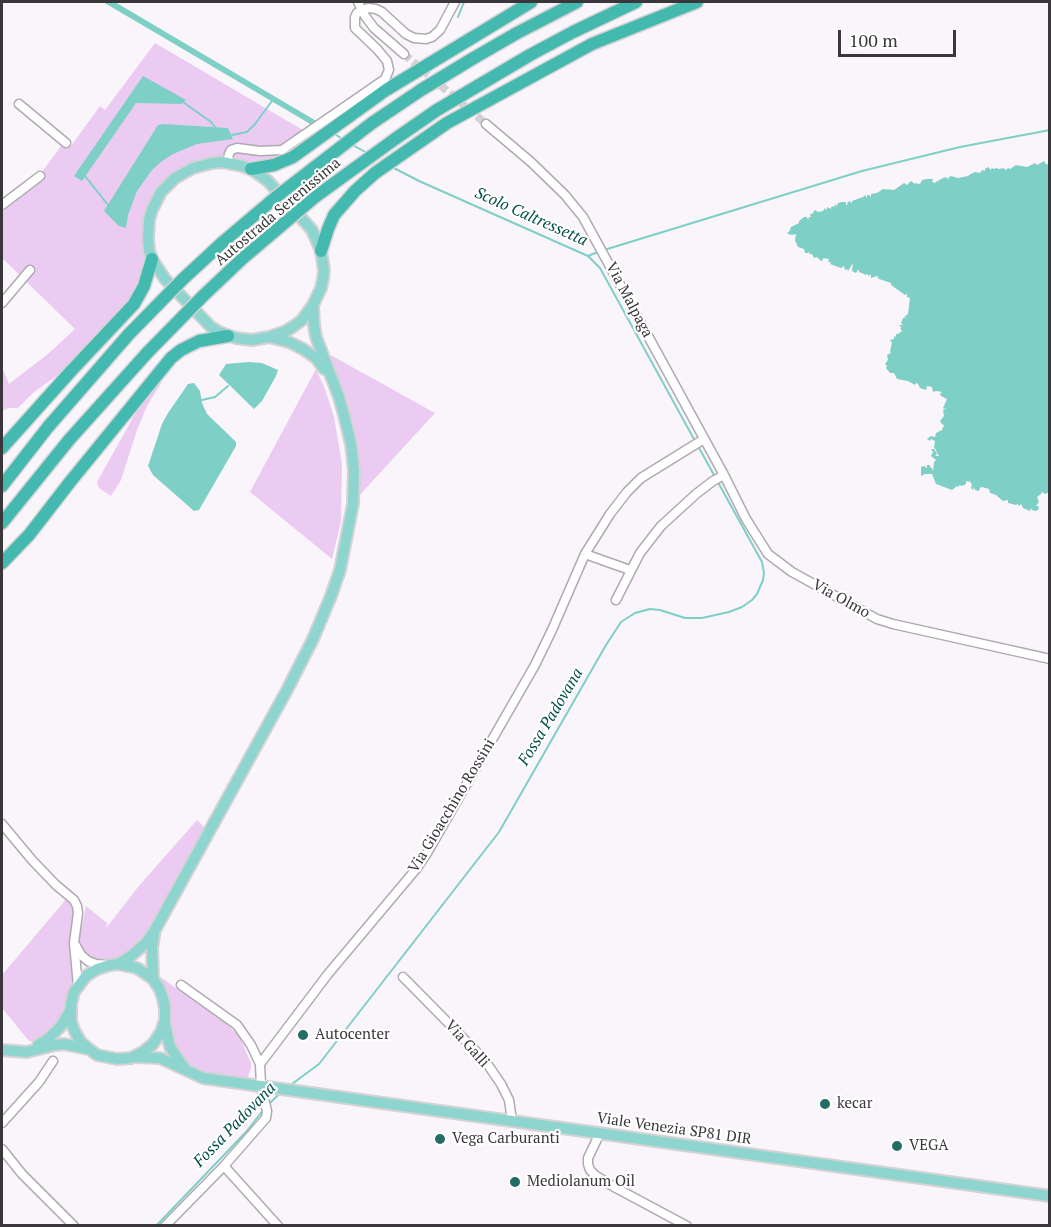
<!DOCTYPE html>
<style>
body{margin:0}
#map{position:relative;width:1051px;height:1227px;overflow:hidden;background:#faf5fb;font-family:"PT Serif",serif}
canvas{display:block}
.frame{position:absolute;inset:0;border:3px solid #39373a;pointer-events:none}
.scale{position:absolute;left:838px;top:30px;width:118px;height:27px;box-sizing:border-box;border:3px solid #39373a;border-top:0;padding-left:8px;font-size:18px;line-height:21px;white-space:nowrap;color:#39373a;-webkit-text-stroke:4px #fff;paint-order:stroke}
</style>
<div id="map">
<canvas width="1051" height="1227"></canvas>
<div class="frame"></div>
<div class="scale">100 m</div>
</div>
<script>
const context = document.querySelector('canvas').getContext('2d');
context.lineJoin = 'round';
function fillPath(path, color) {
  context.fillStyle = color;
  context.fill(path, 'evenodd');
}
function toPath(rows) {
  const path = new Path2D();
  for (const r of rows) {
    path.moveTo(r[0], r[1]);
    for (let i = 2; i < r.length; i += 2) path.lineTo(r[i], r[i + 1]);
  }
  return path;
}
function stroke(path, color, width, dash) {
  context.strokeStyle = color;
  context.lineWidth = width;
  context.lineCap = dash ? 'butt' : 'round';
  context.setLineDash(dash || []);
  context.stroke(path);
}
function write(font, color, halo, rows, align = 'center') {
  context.font = font + ' "PT Serif",serif';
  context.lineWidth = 4.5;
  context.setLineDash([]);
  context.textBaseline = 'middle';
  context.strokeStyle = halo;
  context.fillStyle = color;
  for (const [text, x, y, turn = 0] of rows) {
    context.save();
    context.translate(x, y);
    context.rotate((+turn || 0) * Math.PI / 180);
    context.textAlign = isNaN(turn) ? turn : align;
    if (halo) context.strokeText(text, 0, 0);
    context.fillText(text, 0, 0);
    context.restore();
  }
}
const green = toPath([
 [155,43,318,139,277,162,182,170,144,221,143,237,145,260,142,288,69,367,34,392,18,408,8,408,2,411,2,367,9,384,48,354,75,329,2,258,2,212,31,187,61,146,71,146,100,106,105,110],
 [327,353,435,413,357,498,346,406,340,384],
 [316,369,325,389,334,417,342,464,341,521,332,559,250,492],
 [163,380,147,406,137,430,121,480,111,496,99,488,97,482,140,405],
 [197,820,206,829,142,944,125,956,100,963,92,961,80,948,79,941,86,906,108,924,106,926,107,927,138,887],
 [67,898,73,904,74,911,76,978,58,1025,36,1042,29,1041,2,1008,2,975],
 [159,976,228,1025,236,1033,241,1040,251,1063,251,1068,248,1077,240,1081,196,1072,181,1059,175,1051,171,1034,169,1001]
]);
const water = toPath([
 [103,2,115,2,318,122,312,125],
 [143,76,186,100,181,104,136,103,82,181,74,176],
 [163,124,228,128,233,139,197,144,173,154,162,161,152,170,137,191,128,215,126,228,119,226,104,211,158,125],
 [1044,161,1046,164,1050,165,1050,479,1048,480,1049,481,1050,492,1045,494,1042,492,1041,494,1037,497,1039,502,1036,506,1038,506,1039,509,1036,511,1032,510,1031,508,1030,511,1023,508,1021,504,1019,506,1018,504,1016,505,1008,503,1008,500,1003,501,996,495,990,493,989,489,982,487,980,488,979,491,975,490,974,487,973,490,971,488,972,484,970,482,970,480,969,482,966,481,966,484,962,486,959,485,959,487,957,486,952,490,936,484,932,474,925,474,921,476,921,467,924,466,927,468,927,465,930,465,930,467,932,468,933,471,934,462,936,460,931,456,933,452,931,449,934,449,937,454,935,456,939,456,934,447,935,441,931,439,930,441,927,439,931,436,935,437,936,433,942,430,944,425,942,424,940,421,944,416,943,410,946,409,946,408,945,409,943,408,947,399,941,396,940,393,943,392,936,391,933,392,932,387,927,386,926,390,920,388,918,384,916,383,915,385,908,381,897,379,894,373,890,373,886,368,887,366,885,364,888,360,887,355,891,353,890,351,892,343,890,340,894,339,894,336,896,337,896,334,898,334,902,331,900,328,902,327,899,326,900,325,903,325,901,323,903,318,906,318,904,317,908,314,910,298,907,297,907,294,905,295,891,285,891,283,879,279,877,276,871,278,871,274,869,276,867,274,866,275,859,272,859,270,858,270,856,273,852,271,853,263,848,271,847,269,845,270,844,266,841,268,830,264,831,262,828,262,829,259,823,258,823,260,821,261,817,257,814,258,812,254,809,254,810,252,808,253,805,253,804,249,798,247,795,240,796,234,792,235,788,234,787,233,789,232,791,227,799,223,799,221,804,217,807,217,808,220,809,217,811,217,810,214,812,214,815,210,818,212,823,211,825,208,827,210,827,207,831,209,831,207,834,206,835,207,835,204,837,206,838,203,841,202,846,202,846,205,847,205,848,202,850,201,851,203,852,203,852,201,863,197,865,195,867,198,867,195,869,195,871,197,871,194,877,193,883,189,894,190,904,183,907,185,911,181,915,184,915,183,920,184,922,180,927,179,933,179,932,182,935,183,938,180,939,183,939,180,945,177,950,180,948,178,951,176,958,178,968,176,968,177,969,175,975,172,980,173,982,170,985,171,985,169,988,167,991,170,992,167,993,169,997,168,998,169,1005,168,1004,169,1006,170,1008,168,1010,169,1016,165,1027,167,1035,163,1037,165],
 [249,362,262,363,278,370,276,376,262,401,254,409,219,375,226,364],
 [194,383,200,391,202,403,207,414,233,439,236,442,236,446,199,510,194,511,153,475,148,466,162,424,168,413,188,384]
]);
const stream = toPath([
 [458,17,464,2],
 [183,102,211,122,215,127],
 [333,133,344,140],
 [232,135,247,132,255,124,272,101],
 [351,144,367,153],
 [390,166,419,181,588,256,598,252],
 [85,176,108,205],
 [604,250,862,171,960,147,1050,130],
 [588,256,600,268,695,441],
 [202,400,215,397,228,386],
 [288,1087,319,1064,499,832,606,645,621,622,635,613,650,609,660,610,685,618,702,618,729,612,742,607,752,600,757,594,763,580,764,573,762,562,698,446],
 [268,1105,281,1092],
 [156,1226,246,1132,264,1109]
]);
const minorTunnel = toPath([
 [404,54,486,124]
]);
const minor = toPath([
 [358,2,365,16,374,28,404,54],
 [19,104,66,143],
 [486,124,531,162,565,195,583,217,724,475,746,519,768,554,792,572,877,619,893,624,1050,659],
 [227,163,229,154,231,150,237,148,260,151,282,150,385,79,389,70,387,61,377,49,355,28,355,17,357,13,368,8,376,9,382,12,406,34,414,38,426,39,432,37,440,30,455,2],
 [2,205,40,176],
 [2,303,30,270],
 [585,554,630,570],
 [616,600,640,553,661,526,696,494,713,481,724,475],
 [2,824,32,860,56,885,74,900,77,906,78,913,74,943,78,986],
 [76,946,81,955,88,961,96,964,106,965],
 [403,977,474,1049,488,1065,501,1084,509,1100,512,1121],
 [181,985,237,1025,251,1045,260,1064],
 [2,1123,39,1082,53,1061],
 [600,1133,588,1158,588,1164,590,1170,596,1176,616,1188,687,1226],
 [2,1149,22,1174,74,1226],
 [224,1166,278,1226],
 [165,1226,224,1166,266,1118,267,1111,261,1086,260,1064,328,974,417,868,427,853,535,665,552,630,585,554,610,514,627,492,641,478,704,439]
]);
const major = toPath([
 [222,162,242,166,251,169,268,181,312,230,321,251,324,270,323,279,321,288,313,305,302,320,294,326,286,331,269,337,252,340,236,338,219,332,211,327,165,279,152,259,149,250,148,240,149,220,152,210,161,192,175,178,193,168,212,163,222,162],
 [269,337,289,342,303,349,316,358,324,369],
 [118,964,137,968,153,979,159,988,163,998,165,1009,165,1020,161,1032,153,1044,143,1052,131,1058,117,1059,97,1055,89,1049,81,1042,75,1032,71,1022,71,1004,74,992,86,976,97,969,110,965,118,964,131,956,146,943,155,930,287,690,313,639,331,596,340,570,353,504,354,470,351,444,344,415,339,397,316,337,314,325,313,305],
 [153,979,152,948,154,935],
 [165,1024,170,1047,185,1069],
 [38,1045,48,1039,61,1026,70,1011],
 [2,1050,27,1052,55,1045,64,1044,88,1049],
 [137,1057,160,1058,203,1078,1050,1196]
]);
const highway = toPath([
 [372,123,421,90,472,59,517,33,577,2],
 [395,139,437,110,530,55,573,32,636,2],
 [251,169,274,165,293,157,386,90,531,2],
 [321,251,328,229,334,215,355,191,375,173,447,123,592,44,697,2],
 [2,448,71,371,134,304,144,286,152,259],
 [2,486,48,427,129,334],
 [2,523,69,440,148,352],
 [2,563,29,535,70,482,171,358,181,350,199,341,228,336]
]);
const highwayBridge = toPath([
 [129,334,183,279,223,242,276,197,372,123],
 [148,352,203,296,242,259,315,197,395,139]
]);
const markers = [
 [303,1035,6,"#236d66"],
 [825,1104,6,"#236d66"],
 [440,1139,6,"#236d66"],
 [897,1146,6,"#236d66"],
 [515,1182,6,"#236d66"]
];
const streetNames = [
 ["Autostrada Serenissima",278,212,-40],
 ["Via Malpaga",629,300,62],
 ["Via Olmo",841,599,29],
 ["Via Gioacchino Rossini",452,806,-59],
 ["Via Galli",467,1044,48],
 ["Viale Venezia SP81 DIR",674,1129,8]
];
const poiNames = [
 ["Autocenter",315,1035],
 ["kecar",837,1104],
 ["Vega Carburanti",452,1139],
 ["VEGA",909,1146],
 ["Mediolanum Oil",527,1182]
];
const waterNames = [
 ["Scolo Caltressetta",531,217,24],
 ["Fossa Padovana",551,717,-59],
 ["Fossa Padovana",235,1125,-46]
];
fillPath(green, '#ebcbf2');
fillPath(water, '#7ecfc6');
stroke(stream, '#7ecfc6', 2);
stroke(minorTunnel, '#d3cfd4', 8, [8, 4]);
stroke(minor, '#afaab0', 11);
stroke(major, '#d3d3d4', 14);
stroke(highway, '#d3d3d4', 15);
stroke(minor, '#fff', 8);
stroke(major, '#8ed5cf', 10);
stroke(highway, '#43b9af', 12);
stroke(highwayBridge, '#d3d3d4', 15, []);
stroke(highwayBridge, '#43b9af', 12);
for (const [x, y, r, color] of markers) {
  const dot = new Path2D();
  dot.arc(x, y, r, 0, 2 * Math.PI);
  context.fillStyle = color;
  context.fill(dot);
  stroke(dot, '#fff', 2);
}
write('15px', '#39373a', '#fff', streetNames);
write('15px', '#39373a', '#fff', poiNames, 'left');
write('italic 16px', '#024f4a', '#fff', waterNames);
</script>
